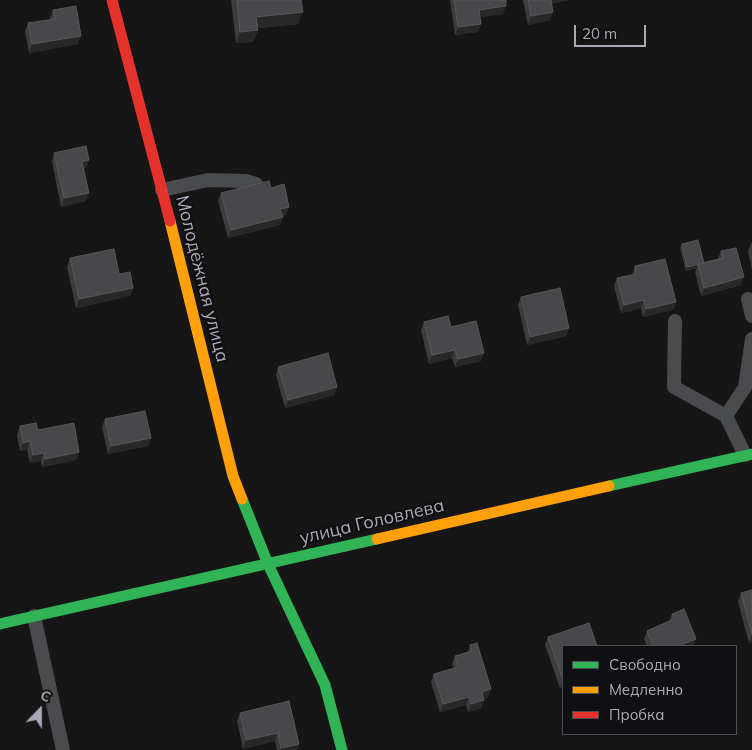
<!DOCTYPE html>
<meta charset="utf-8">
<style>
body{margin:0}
#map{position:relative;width:752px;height:750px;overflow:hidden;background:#161616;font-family:Mulish,sans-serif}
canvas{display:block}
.legend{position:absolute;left:562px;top:645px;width:175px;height:90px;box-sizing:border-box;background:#101012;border:1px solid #4d4e54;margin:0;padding:6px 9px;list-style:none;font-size:15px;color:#a8aab6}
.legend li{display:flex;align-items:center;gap:10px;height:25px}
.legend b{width:25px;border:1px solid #4d4e54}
.north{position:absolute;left:15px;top:685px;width:50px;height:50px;-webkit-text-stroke:4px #101012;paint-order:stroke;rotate:22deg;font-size:14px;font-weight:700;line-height:20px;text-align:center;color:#a8aab6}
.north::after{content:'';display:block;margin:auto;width:18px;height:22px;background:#a8aab6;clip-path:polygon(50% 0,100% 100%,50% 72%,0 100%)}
.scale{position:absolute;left:574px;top:25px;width:72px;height:22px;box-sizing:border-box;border:2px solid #a8aab6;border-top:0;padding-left:6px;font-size:15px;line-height:18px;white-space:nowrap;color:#a8aab6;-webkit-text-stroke:4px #101012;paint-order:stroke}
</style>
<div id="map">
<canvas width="752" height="750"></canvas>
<ul class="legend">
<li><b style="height:6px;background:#30b455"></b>Свободно</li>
<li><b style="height:6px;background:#ff9f0a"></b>Медленно</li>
<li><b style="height:6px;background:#e5322d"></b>Пробка</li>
</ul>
<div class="north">С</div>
<div class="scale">20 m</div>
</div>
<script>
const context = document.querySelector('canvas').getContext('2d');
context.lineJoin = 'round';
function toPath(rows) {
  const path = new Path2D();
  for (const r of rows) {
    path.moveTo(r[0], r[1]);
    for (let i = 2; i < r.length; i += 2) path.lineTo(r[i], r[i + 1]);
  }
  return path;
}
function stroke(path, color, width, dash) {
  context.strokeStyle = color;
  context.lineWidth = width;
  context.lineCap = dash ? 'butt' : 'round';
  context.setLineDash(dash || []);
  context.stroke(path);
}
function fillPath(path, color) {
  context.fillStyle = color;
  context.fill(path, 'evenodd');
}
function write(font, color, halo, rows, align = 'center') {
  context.font = font + ' Mulish,sans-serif';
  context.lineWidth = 4.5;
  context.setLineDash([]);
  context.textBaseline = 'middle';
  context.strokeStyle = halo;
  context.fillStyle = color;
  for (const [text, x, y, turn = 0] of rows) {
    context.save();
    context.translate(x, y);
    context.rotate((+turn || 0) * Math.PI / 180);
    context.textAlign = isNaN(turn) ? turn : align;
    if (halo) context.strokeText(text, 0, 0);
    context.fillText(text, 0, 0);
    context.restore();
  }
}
const lane = toPath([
 [162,190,208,180,246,181,256,184],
 [748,299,752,316],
 [675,321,674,387,726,416,745,455],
 [726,416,745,387,752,339],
 [34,616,63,750]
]);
const fast = toPath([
 [609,486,752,454],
 [242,499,268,564,325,685,342,750],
 [0,624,377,539]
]);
const slow = toPath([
 [170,221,233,476,242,499],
 [377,539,609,486]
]);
const jam = toPath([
 [112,0,170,221]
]);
const wall = toPath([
 [231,0,301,0,298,24,257,28,258,30,253,42,236,43],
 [450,0,506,0,503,14,480,17,481,24,478,32,455,35],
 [523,0,570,0,551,4,550,20,528,25],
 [53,10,78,44,29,53,25,32,28,23,50,20,50,18],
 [54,153,89,160,86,168,83,169,86,201,61,207,52,161],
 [271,188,289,207,286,215,282,216,283,217,280,225,228,238,218,201,221,193],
 [751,243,752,243,752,270,748,252],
 [682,244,704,263,718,259,721,251,741,285,701,296,695,272,697,268,686,271,680,248],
 [70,258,119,274,133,288,130,296,76,308,67,267],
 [635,266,676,302,673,310,643,317,641,308,621,313,614,286,617,278,632,275],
 [521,297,569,328,566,336,527,345,518,305],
 [424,322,451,327,481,361,455,367,452,358,429,364,421,330],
 [278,367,337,387,334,395,285,408,276,375],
 [105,419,151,438,148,446,108,454,102,427],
 [20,426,38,430,79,452,76,460,42,467,41,461,30,463,27,450,20,451,17,435],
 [752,590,752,642,749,643,738,602,741,593],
 [672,614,693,646,647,646,644,639,647,631,669,621],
 [589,623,563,687,560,688,545,645,548,637],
 [470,645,488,698,484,699,481,708,468,712,466,705,440,712,431,682,434,674,454,668,452,664,455,656,468,652],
 [240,713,299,744,297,750,277,750,275,741,243,749,237,721]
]);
const shadedWall = toPath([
 [549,0,570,0,547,5],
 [506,6,503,14,476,18,479,10],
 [303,12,298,24,252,29,256,17],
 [553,12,550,20,528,25,531,16],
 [481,24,478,32,455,35,458,27],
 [258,30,253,42,236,43,240,32],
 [81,36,78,44,29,53,32,44],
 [89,160,86,168,79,170,82,162],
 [89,193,86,201,61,207,64,198],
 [289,207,286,215,277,217,280,209],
 [283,217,280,225,228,238,231,230],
 [698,264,697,268,686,271,687,267],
 [744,277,741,285,701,296,704,288],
 [133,288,130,296,76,308,79,299],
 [644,300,641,308,621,313,624,305],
 [676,302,673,310,643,317,646,309],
 [569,328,566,336,527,345,530,337],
 [455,350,452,358,429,364,432,355],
 [484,353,481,361,455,367,458,359],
 [337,387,334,395,285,408,288,400],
 [151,438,148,446,108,454,111,446],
 [30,441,27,450,20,451,23,443],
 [79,452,76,460,42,467,45,459],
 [44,453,41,461,30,463,33,455],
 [752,635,752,642,749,643],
 [696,639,693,646,678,646],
 [563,680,563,687,560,688],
 [491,689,488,698,479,700,482,692],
 [469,697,466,705,440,712,443,704],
 [484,700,481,708,468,712,471,704],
 [278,733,275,741,243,749,246,740],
 [299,744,297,750,281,750,281,748]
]);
const building = toPath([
 [237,0,301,0,303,12,256,17,258,30,240,32,237,0],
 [454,0,506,0,506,6,479,10,481,24,458,27,454,0],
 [528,0,551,0,553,12,531,16,528,0],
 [76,6,81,36,32,44,28,23,55,19,53,10,76,6],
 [86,146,89,160,82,162,89,193,64,198,54,153,86,146],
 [269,181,271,188,284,184,289,207,280,209,283,217,231,230,221,193,269,181],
 [698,240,704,263,687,267,682,244,698,240],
 [736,248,744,277,704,288,698,264,723,258,721,251,736,248],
 [114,249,119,274,130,272,133,288,79,299,70,258,114,249],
 [665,259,676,302,646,309,644,300,624,305,617,278,636,274,635,266,665,259],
 [560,288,569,328,530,337,521,297,560,288],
 [448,316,451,327,476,321,484,353,458,359,455,350,432,355,424,322,448,316],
 [328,353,337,387,288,400,278,367,328,353],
 [145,411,151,438,111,446,105,419,145,411],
 [36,423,38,430,74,423,79,452,45,459,44,453,33,455,30,441,23,443,20,426,36,423],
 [752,590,752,634,741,593,752,590],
 [684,609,696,639,678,646,653,646,647,631,674,619,672,614,684,609],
 [589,623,597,646,563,646,563,680,548,637,589,623],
 [477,643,491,689,482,692,484,700,471,704,469,697,443,704,434,674,458,667,455,656,472,651,470,645,477,643],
 [289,701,299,744,281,748,278,733,246,740,240,713,289,701]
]);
const streetNames = [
 ["Молодёжная улица",202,279,76],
 ["улица Головлева",372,522,-13]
];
stroke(lane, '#4a4b4f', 14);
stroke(fast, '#30b455', 11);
stroke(slow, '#ff9f0a', 11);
stroke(jam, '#e5322d', 11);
fillPath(wall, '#3c3c3e');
fillPath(shadedWall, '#282829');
fillPath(building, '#48484b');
stroke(building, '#57575c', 1);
write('18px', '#a8aab6', '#101012', streetNames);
</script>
